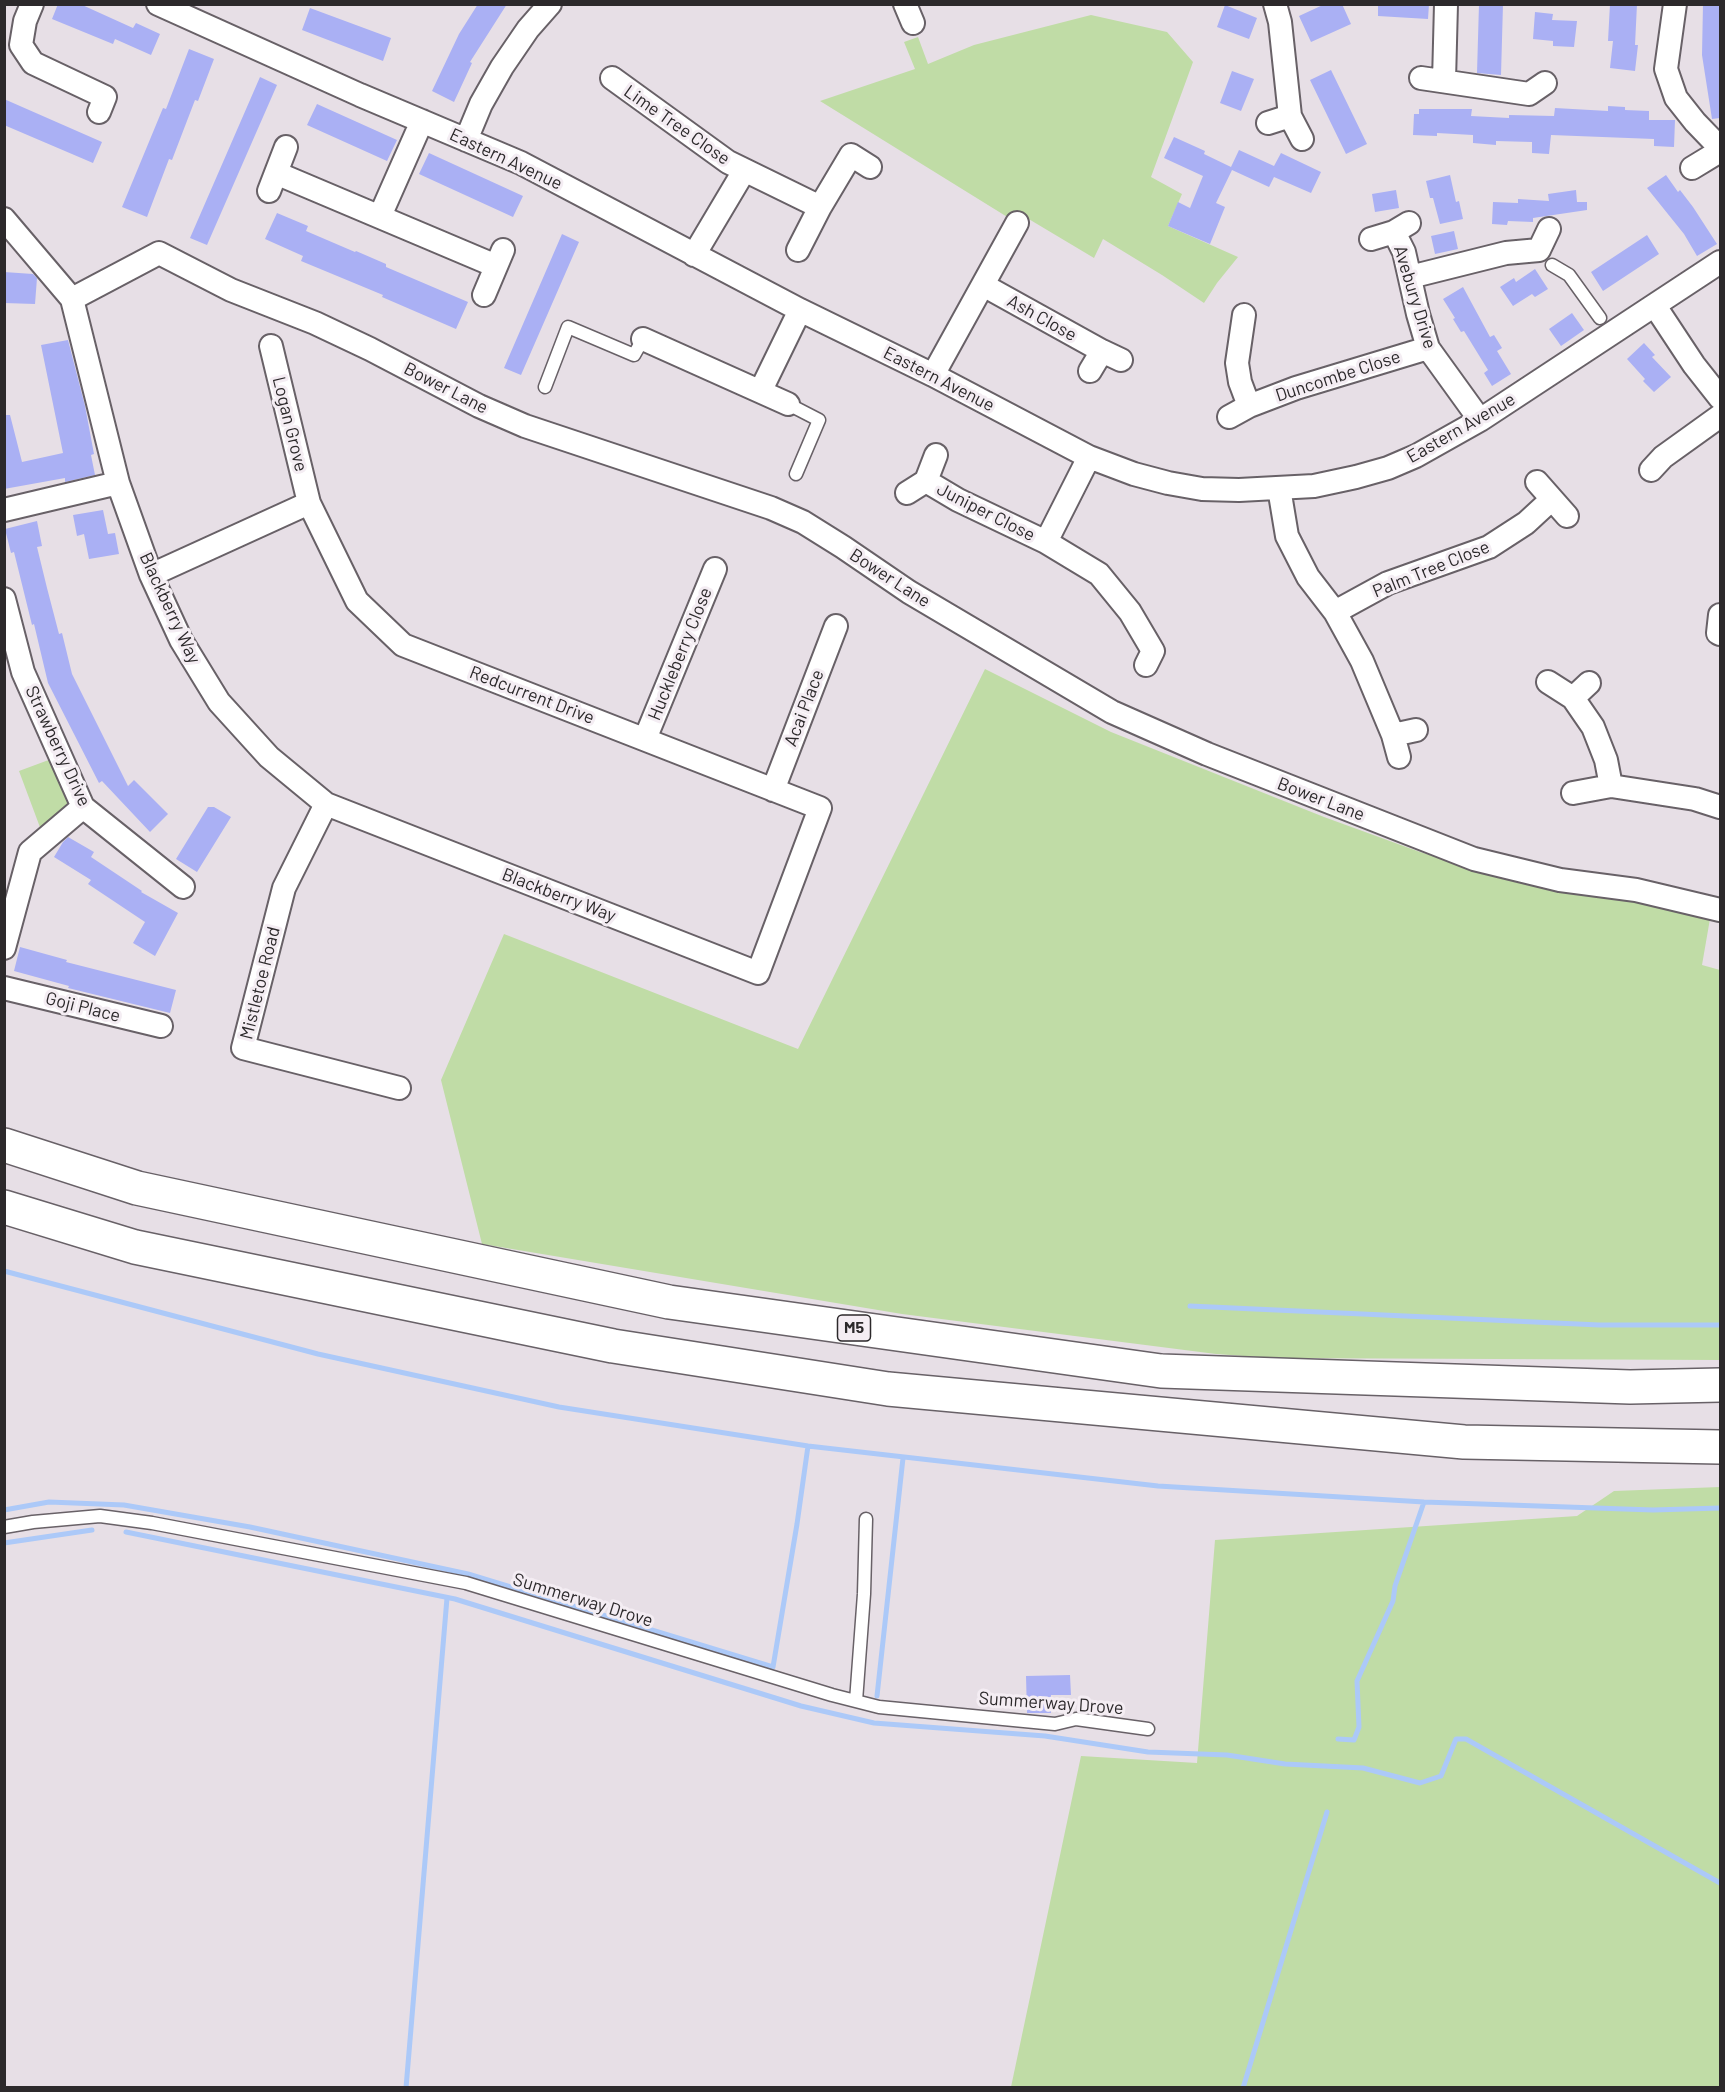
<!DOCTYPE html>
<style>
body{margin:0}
#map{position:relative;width:1725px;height:2092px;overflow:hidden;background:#e7dfe6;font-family:Barlow,sans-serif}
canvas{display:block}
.frame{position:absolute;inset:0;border:6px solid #2c292b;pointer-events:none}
</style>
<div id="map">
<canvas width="1725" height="2092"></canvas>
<div class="frame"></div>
</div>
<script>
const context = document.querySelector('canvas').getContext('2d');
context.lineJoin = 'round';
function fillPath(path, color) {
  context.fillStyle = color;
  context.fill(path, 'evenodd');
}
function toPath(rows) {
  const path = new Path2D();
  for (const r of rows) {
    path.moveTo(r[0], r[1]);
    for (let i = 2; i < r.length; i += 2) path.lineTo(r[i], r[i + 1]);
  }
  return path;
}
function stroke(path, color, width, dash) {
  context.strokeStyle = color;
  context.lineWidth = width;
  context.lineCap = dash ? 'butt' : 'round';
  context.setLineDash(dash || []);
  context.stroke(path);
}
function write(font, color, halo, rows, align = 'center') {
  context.font = font + ' Barlow,sans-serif';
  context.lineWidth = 6;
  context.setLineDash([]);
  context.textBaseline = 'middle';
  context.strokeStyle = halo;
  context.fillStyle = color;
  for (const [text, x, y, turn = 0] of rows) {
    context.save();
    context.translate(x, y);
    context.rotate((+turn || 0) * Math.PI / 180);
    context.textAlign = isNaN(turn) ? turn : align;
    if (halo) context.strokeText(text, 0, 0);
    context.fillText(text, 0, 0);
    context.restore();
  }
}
const green = toPath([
 [1091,15,1167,32,1193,62,1151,177,1182,194,1168,226,1238,257,1217,283,1204,303,1162,275,1103,239,1094,258,1027,218,1017,223,820,101,915,69,904,42,918,37,928,64,974,45],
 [985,669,1111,732,1324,817,1420,852,1510,880,1711,913,1702,965,1720,970,1720,1360,1271,1358,1216,1354,902,1314,482,1244,441,1080,504,934,798,1049],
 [54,758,70,803,41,830,19,771],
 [1720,1487,1720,2087,1011,2087,1081,1756,1197,1763,1215,1540,1577,1516,1614,1491]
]);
const stream = toPath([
 [4,1271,318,1354,559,1407,808,1446,1158,1486,1424,1502,1653,1510,1720,1508],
 [1190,1306,1599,1325,1720,1325],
 [4,1510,49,1502,124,1505,250,1527,468,1574,773,1667,797,1524,808,1446],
 [126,1532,455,1599,801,1706,874,1723,1045,1736,1148,1752,1227,1755,1285,1764,1363,1768,1420,1783,1441,1776,1456,1739,1466,1739,1720,1883],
 [4,1543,92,1530],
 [877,1696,903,1458],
 [1338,1739,1354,1740,1359,1727,1357,1681,1393,1601,1395,1586,1424,1502],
 [406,2088,447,1598],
 [1243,2088,1327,1812]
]);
const building = toPath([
 [58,4,80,4,133,28,136,23,160,34,151,55,115,39,113,44,52,19],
 [478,4,507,4,470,62,472,63,454,102,432,91,459,34],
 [1325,4,1342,4,1351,24,1311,42,1299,16],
 [1378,4,1429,4,1428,19,1378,16],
 [1479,4,1503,4,1501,75,1477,73],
 [1610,4,1637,4,1635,45,1638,45,1635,71,1610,68,1613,41,1608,41],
 [1703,4,1720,4,1720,118,1712,119,1702,55],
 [1225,5,1257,18,1249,39,1217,27],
 [310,8,391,38,383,61,302,30],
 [1535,12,1553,14,1552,20,1577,21,1574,47,1553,46,1553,41,1533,39],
 [189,49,214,59,198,101,195,100,172,160,169,159,147,217,122,207,163,108,166,109],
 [1331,70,1367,144,1346,154,1310,80],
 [1232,71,1254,79,1241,111,1220,103],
 [260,77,277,85,207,245,190,238],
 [4,99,102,142,93,163,4,125],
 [317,104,397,140,387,161,307,125],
 [1608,106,1625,107,1625,110,1649,111,1649,120,1675,120,1674,147,1654,146,1654,139,1551,135,1549,154,1532,153,1532,142,1496,141,1496,145,1473,143,1473,135,1437,133,1437,136,1413,135,1414,114,1419,114,1419,109,1472,109,1471,116,1509,118,1509,115,1554,116,1555,108,1608,111],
 [1174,137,1205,151,1204,154,1231,167,1239,150,1274,166,1281,153,1321,172,1311,193,1274,177,1269,187,1232,170,1216,203,1225,207,1210,244,1168,226,1178,202,1190,208,1203,176,1164,158],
 [429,153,523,196,513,217,419,174],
 [1450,175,1456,202,1459,201,1463,219,1440,224,1433,198,1430,198,1426,181],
 [1666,175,1678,192,1680,190,1693,207,1717,244,1697,256,1684,234,1647,188],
 [1396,190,1399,208,1375,212,1372,194],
 [1576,190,1577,202,1587,202,1587,210,1533,218,1533,222,1508,221,1507,225,1492,224,1493,202,1518,203,1518,199,1549,201,1548,194],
 [277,213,308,226,306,231,355,252,356,251,386,264,386,267,468,302,456,329,382,297,383,295,301,261,303,256,265,239],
 [1454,231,1458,249,1435,254,1431,236],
 [562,234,579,242,521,375,504,368],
 [1647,235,1659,254,1603,291,1591,272],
 [1535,269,1548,289,1535,297,1532,294,1513,306,1500,287,1514,278,1516,282],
 [4,272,33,274,37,278,35,304,4,303],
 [1463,287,1490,337,1494,335,1502,348,1497,351,1511,374,1492,386,1484,373,1488,370,1464,331,1461,332,1453,319,1455,318,1443,299],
 [1572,313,1584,330,1561,346,1549,329],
 [68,340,85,406,94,454,91,455,95,475,65,482,65,478,4,489,4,415,10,415,22,462,63,453,41,345],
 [1644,343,1655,355,1652,357,1671,377,1654,392,1643,381,1645,379,1627,359],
 [103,510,108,534,115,533,119,554,89,559,84,534,77,536,73,515],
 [37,521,42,546,37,547,47,588,59,634,62,633,72,674,128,786,134,780,168,814,150,832,102,781,99,783,48,683,34,624,32,625,14,552,11,553,5,529],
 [208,807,214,807,231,817,197,872,176,859],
 [68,837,94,852,91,857,142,891,141,892,178,913,155,956,133,943,145,922,88,884,91,880,54,857,63,842],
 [20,947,67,960,66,962,176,990,170,1013,68,988,69,986,14,971],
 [1070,1675,1071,1695,1051,1695,1051,1713,1027,1713,1026,1676]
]);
const lane = toPath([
 [1552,265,1569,275,1600,318],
 [545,387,568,327,634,355,643,339],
 [788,404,819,420,796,474],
 [4,1527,33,1522,100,1516,152,1523,466,1583,832,1695,879,1707,1055,1724,1076,1719,1148,1729],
 [856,1701,864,1594,866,1519]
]);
const street = toPath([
 [32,4,25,21,21,45,33,63,105,97,99,112],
 [158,4,360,95,521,163,800,310,933,375,1089,457,1134,474,1168,483,1202,489,1239,490,1314,486,1356,477,1388,468,1416,456,1480,420,1720,262],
 [905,4,913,23],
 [1675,4,1666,69,1676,98,1695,122,1720,148],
 [612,78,728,162,820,207],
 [1421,78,1529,94,1545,83],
 [1444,81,1446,4],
 [1290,116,1302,139],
 [1268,123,1290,116,1280,22,1275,4],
 [466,140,481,104,502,67,528,29,550,4],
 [1692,168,1720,151],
 [276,173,496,266],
 [269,191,286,147],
 [380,216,422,121],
 [4,219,72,299,118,483,151,575,181,640,219,702,269,757,326,804,758,973,820,808,403,645,357,601,309,503,151,575],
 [1394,232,1404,252,1418,314,1428,348,1480,420],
 [1371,239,1394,232,1409,223],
 [798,250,820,207,851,155,870,167],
 [1539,250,1549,229],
 [694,255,744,171],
 [1410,277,1506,253,1539,250],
 [983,285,1102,351,1121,360],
 [484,295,503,250],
 [72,299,159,253,231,290,315,323,370,349,479,406,525,426,771,508,803,522,843,547,909,592,1112,712,1207,754,1474,859,1560,880,1636,890,1720,910],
 [1655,306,1694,365,1720,398],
 [1244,315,1237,363,1240,382,1249,406],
 [643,339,788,404],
 [271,346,309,503],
 [1090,371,1102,351],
 [933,375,1017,223],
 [761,390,800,310],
 [1229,417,1249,406,1296,388,1428,348],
 [936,455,926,481,958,500,1046,542,1099,574,1130,612,1153,651,1146,665],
 [1651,470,1663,457,1720,416],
 [1537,482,1567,516],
 [1279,488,1287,536,1308,577,1335,612,1362,661,1393,735,1399,757],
 [907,493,926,481],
 [4,510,118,483],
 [1046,542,1089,457],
 [4,599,23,672,83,807,183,887],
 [1335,612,1388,583,1489,547,1526,523,1552,499],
 [1720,615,1718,633,1720,634],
 [1548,682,1573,698,1593,727,1606,760,1611,786],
 [1573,698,1589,683],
 [1393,735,1416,730],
 [645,739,715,569],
 [773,790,836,626],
 [1573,793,1611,786,1695,799,1720,807],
 [326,804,284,888,243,1048,399,1088],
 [4,948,30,852,83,807],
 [4,988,161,1026]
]);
const highway = toPath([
 [4,1145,137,1188,669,1302,1161,1371,1630,1387,1720,1385],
 [4,1207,135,1247,613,1346,888,1389,1464,1442,1720,1447]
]);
const shields = [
 [854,1328,33]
];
const shieldNames = [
 ["M5",854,1328]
];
const streetNames = [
 ["Lime Tree Close",677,125,35],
 ["Eastern Avenue",506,159,25],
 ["Avebury Drive",1415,297,73],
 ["Ash Close",1042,318,29],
 ["Duncombe Close",1338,376,-18],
 ["Eastern Avenue",939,379,27],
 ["Bower Lane",446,388,27],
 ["Logan Grove",290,424,76],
 ["Eastern Avenue",1461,428,-30],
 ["Juniper Close",986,512,27],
 ["Palm Tree Close",1431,569,-22],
 ["Bower Lane",890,578,33],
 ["Blackberry Way",170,608,65],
 ["Huckleberry Close",680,654,-68],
 ["Redcurrent Drive",532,695,21],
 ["Acai Place",804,708,-69],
 ["Strawberry Drive",58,746,65],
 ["Bower Lane",1321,799,21],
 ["Blackberry Way",559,895,21],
 ["Mistletoe Road",260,983,-76],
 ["Goji Place",83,1007,14],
 ["Summerway Drove",583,1600,17],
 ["Summerway Drove",1051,1703,4]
];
fillPath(green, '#c0dca6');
stroke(stream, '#acc9f8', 5);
fillPath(building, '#aab0f4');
stroke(lane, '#686167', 15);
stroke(street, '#686167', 26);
stroke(highway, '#686167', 36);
stroke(lane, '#fff', 12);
stroke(street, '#fff', 22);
stroke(highway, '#fff', 33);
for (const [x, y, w] of shields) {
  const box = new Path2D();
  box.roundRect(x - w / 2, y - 13, w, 26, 4.5);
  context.fillStyle = '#f4edf3';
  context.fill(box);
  stroke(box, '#2c292b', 1.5);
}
write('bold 16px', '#2c292b', null, shieldNames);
write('18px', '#2c292b', '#f4edf3', streetNames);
</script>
